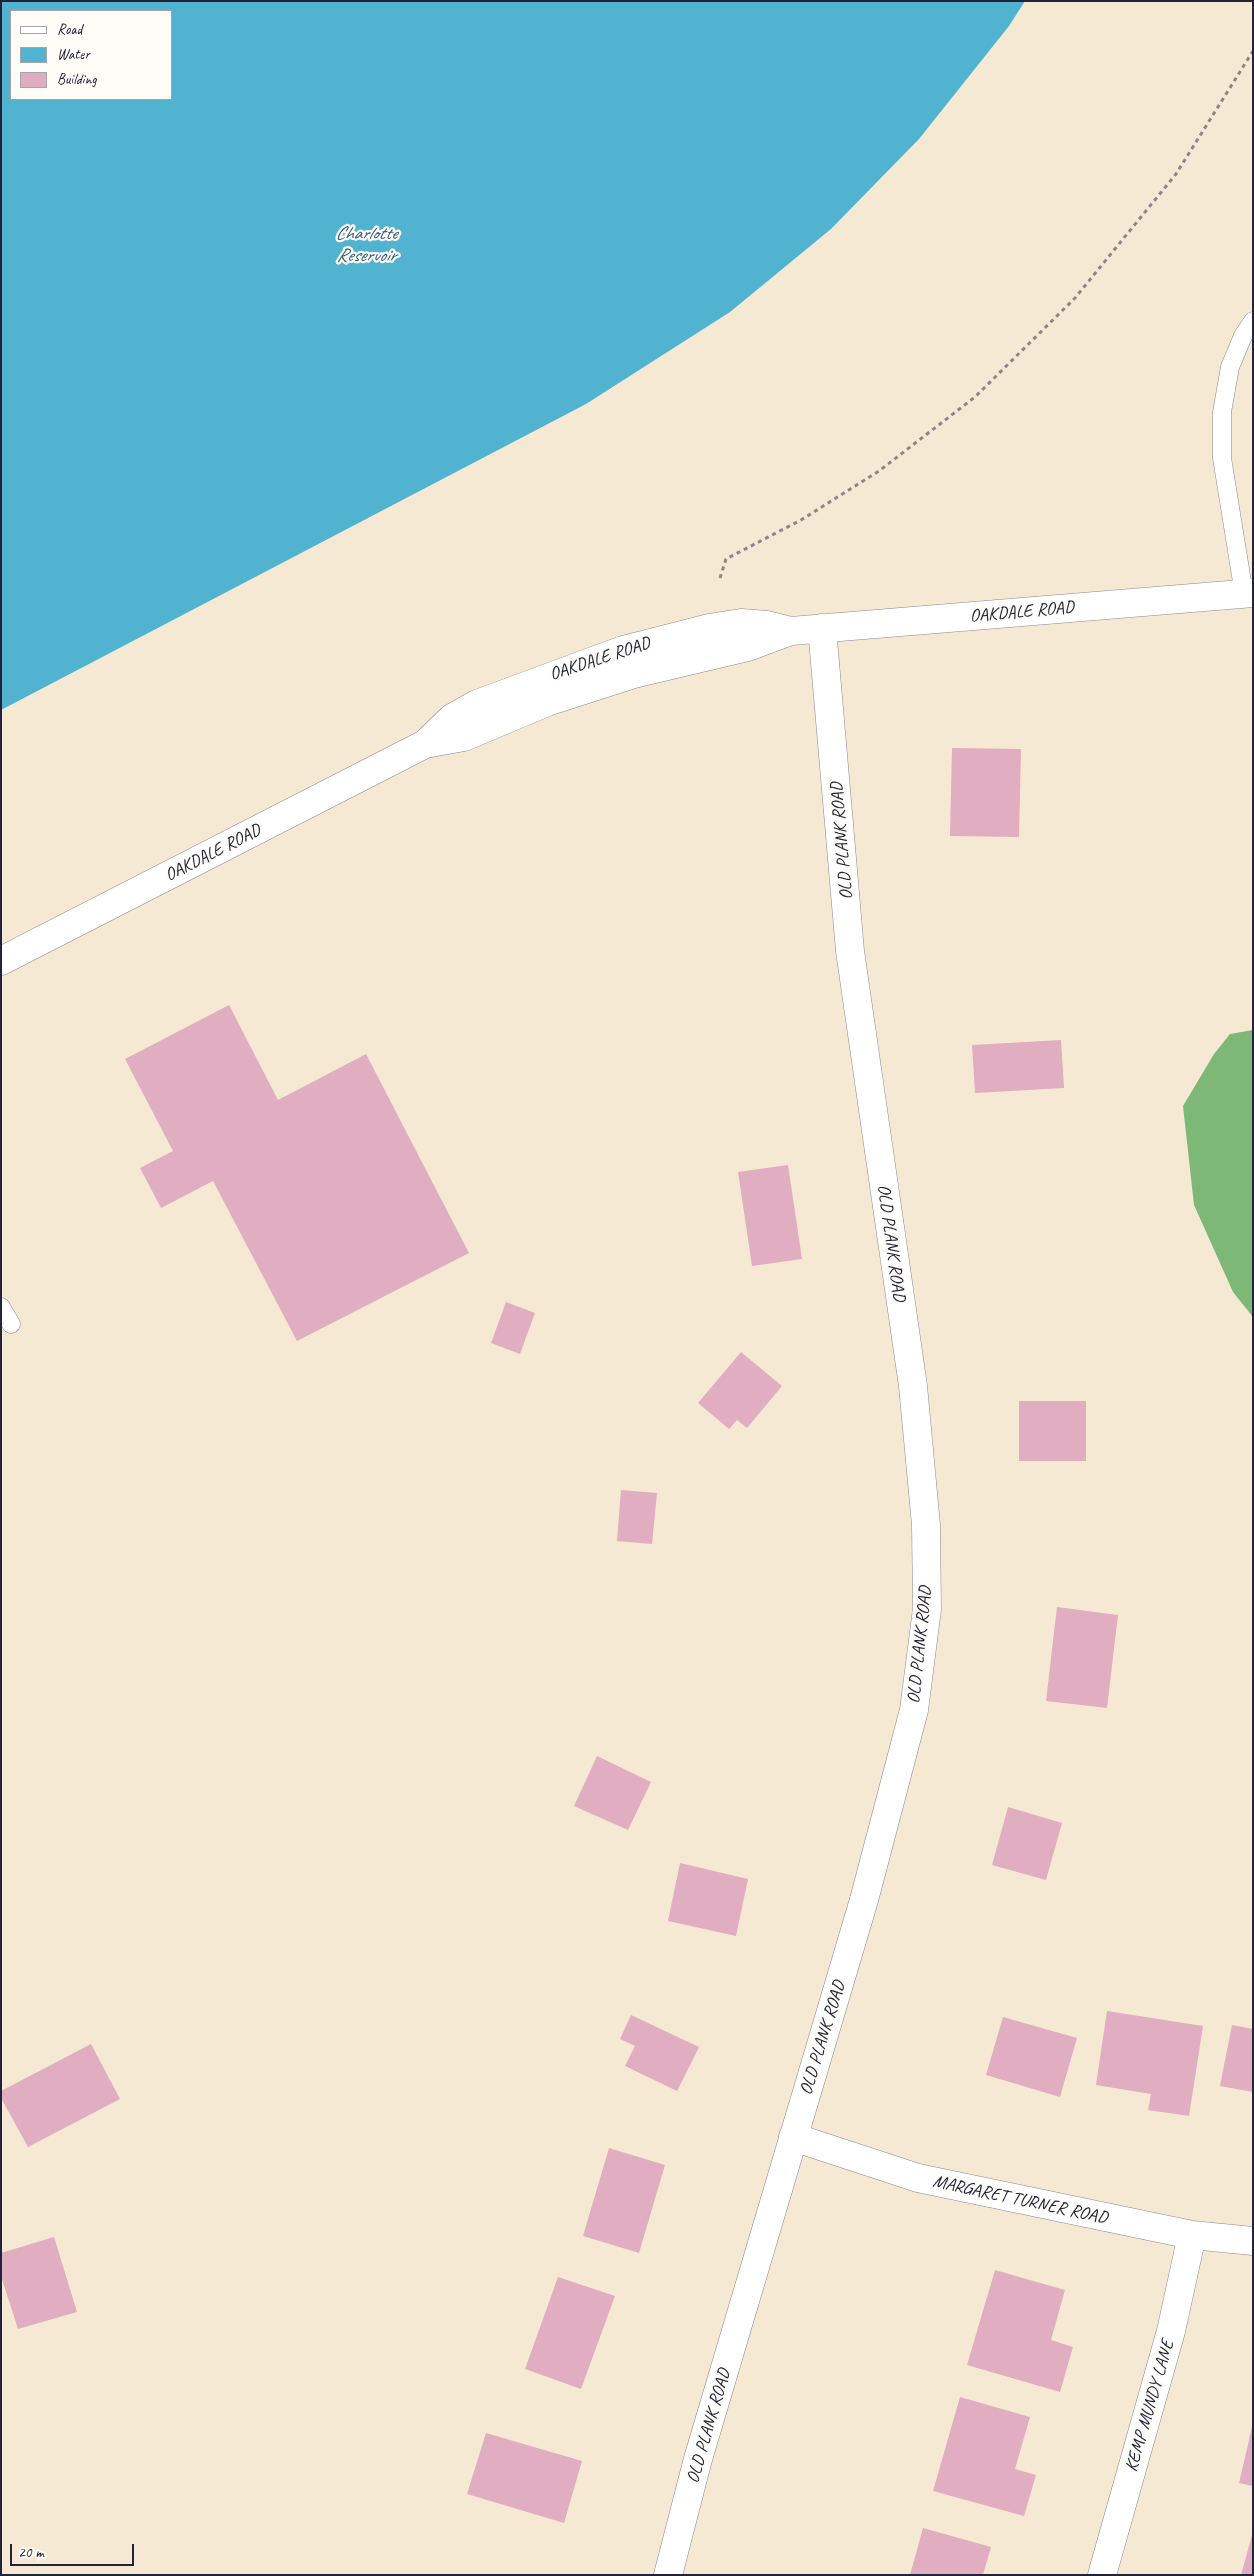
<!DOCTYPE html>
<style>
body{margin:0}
#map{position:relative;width:1254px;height:2576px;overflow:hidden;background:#f6e9d4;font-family:Caveat,sans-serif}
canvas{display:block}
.frame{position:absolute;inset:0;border:2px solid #22223b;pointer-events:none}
.legend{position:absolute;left:10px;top:10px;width:162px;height:90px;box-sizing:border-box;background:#fdfcf7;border:1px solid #a5a5ac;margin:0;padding:6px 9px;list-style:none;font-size:15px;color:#22223b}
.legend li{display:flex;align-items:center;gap:10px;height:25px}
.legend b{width:25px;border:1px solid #a5a5ac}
.scale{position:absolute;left:10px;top:2544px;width:124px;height:22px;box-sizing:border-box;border:2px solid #22223b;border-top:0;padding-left:6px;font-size:15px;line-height:18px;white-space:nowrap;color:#22223b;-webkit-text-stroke:4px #fdfcf7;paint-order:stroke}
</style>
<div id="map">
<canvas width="1254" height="2576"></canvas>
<div class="frame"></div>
<ul class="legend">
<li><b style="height:6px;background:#fff"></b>Road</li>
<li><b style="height:14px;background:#51b3d0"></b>Water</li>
<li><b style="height:14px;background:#e0adc1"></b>Building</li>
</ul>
<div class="scale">20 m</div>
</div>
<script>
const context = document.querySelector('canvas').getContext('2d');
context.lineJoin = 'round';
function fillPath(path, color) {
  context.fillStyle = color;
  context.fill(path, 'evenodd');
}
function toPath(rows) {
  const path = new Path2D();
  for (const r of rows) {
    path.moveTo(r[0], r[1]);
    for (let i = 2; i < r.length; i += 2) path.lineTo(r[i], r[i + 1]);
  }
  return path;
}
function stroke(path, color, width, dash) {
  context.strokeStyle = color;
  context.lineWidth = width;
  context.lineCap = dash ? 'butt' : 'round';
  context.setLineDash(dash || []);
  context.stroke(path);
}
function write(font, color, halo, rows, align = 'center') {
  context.font = font + ' Caveat,sans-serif';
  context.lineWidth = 4.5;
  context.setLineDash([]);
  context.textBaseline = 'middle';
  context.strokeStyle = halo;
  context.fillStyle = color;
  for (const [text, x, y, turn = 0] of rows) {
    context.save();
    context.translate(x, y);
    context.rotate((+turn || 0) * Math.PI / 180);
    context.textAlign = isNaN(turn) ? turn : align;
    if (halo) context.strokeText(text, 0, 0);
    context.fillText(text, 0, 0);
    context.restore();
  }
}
const forest = toPath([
 [1253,1030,1253,1317,1233,1292,1194,1205,1183,1106,1214,1054,1230,1034]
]);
const water = toPath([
 [1,1,1025,1,1009,26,919,139,831,229,730,312,586,404,1,710],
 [11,11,171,11,171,99,11,99]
]);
const building = toPath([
 [952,748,1021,749,1019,837,950,836],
 [229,1005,278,1100,366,1054,469,1253,297,1341,213,1181,161,1208,140,1168,173,1151,125,1059],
 [1061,1040,1064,1088,975,1093,972,1045],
 [788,1165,802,1259,752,1266,738,1172],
 [506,1302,535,1313,520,1354,491,1343],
 [741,1352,782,1386,747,1428,737,1420,729,1429,698,1403],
 [1019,1401,1086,1401,1086,1461,1019,1461],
 [621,1490,657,1493,652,1544,617,1541],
 [1057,1607,1118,1615,1107,1708,1046,1701],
 [597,1756,651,1782,628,1830,574,1806],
 [1008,1807,1062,1823,1046,1880,992,1865],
 [680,1863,748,1879,736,1936,668,1921],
 [1107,2011,1203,2026,1189,2116,1148,2110,1151,2094,1096,2085],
 [631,2015,699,2047,677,2091,625,2066,635,2046,620,2039],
 [1003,2017,1077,2038,1060,2097,986,2075],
 [1232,2025,1253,2029,1253,2092,1220,2086],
 [91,2044,120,2099,28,2147,1,2098,1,2091],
 [609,2148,665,2165,639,2253,583,2236],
 [54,2237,77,2312,18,2329,1,2276,1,2253],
 [995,2270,1065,2290,1051,2340,1073,2347,1060,2392,967,2365],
 [558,2277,615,2296,581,2389,525,2369],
 [960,2397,1030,2417,1015,2469,1036,2475,1024,2516,933,2491],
 [1252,2427,1253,2428,1253,2486,1239,2483],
 [486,2433,582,2461,564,2523,467,2494],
 [923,2528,991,2547,983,2575,910,2575],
 [1252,2535,1253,2575,1241,2575]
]);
const path = toPath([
 [720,578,726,559,801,520,879,471,975,397,1075,298,1176,174,1253,51]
]);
const lane = toPath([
 [1244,594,1222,458,1222,412,1230,367,1243,336,1253,321],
 [1,1307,11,1324]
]);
const street = toPath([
 [793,2137,918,2178,1192,2235,1253,2241],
 [1102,2575,1171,2331,1192,2235]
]);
const secondary = toPath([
 [425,744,464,737,547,702,634,674,748,647,791,631,1253,593],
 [1,961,425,744,452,718,477,704,623,650,709,628,741,623,767,625,791,631],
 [668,2575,698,2459,864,1900,914,1710,927,1609,926,1525,913,1386,850,951,822,628]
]);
const streetNames = [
 ["OAKDALE ROAD",1022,612,-5],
 ["OAKDALE ROAD",600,659,-18],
 ["OLD PLANK ROAD",842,841,-95],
 ["OAKDALE ROAD",213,853,-27],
 ["OLD PLANK ROAD",891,1243,82],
 ["OLD PLANK ROAD",920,1645,-84],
 ["OLD PLANK ROAD",823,2038,-73],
 ["MARGARET TURNER ROAD",1020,2200,12],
 ["KEMP MUNDY LANE",1150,2406,-74],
 ["OLD PLANK ROAD",709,2426,-74]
];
const waterNames = [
 ["Charlotte",366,234],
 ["Reservoir",366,256]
];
fillPath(forest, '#7eb876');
fillPath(water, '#51b3d0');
fillPath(building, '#e0adc1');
stroke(lane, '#8c8688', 19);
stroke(street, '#8c8688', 29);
stroke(secondary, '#8c8688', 29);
stroke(path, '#8c8688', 3, [4, 4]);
stroke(lane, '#fff', 18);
stroke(street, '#fff', 28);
stroke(secondary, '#fff', 28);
write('18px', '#22223b', '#fdfcf7', streetNames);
write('italic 19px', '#355c77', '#fdfcf7', waterNames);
</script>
